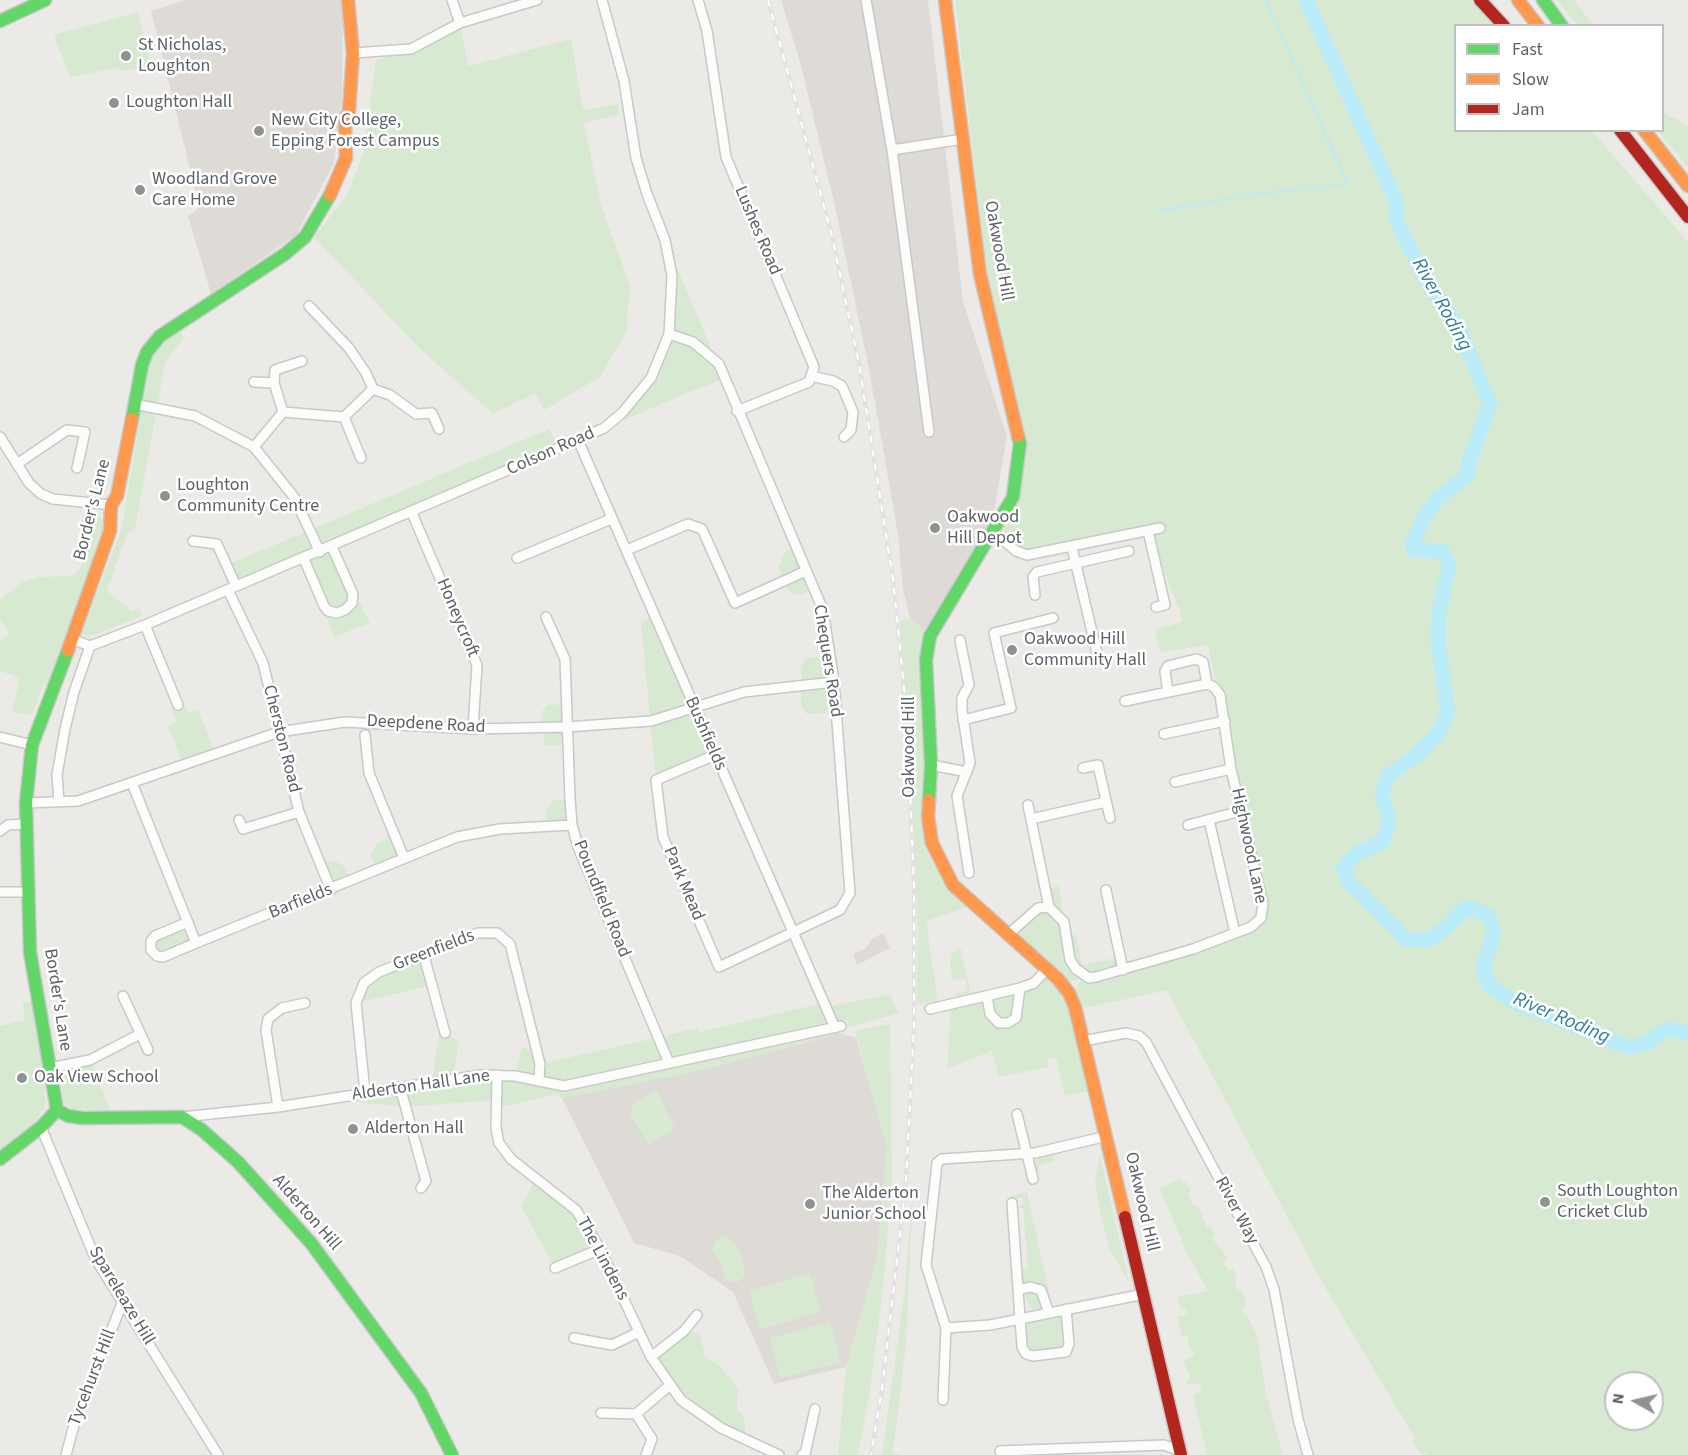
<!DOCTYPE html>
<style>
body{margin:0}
#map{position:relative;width:1688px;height:1455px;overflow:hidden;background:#eceae7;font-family:"Source Sans 3",sans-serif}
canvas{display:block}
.legend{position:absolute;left:1454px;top:24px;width:210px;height:108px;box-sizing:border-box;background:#fff;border:2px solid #bec0c1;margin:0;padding:8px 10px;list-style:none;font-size:18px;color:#5c6265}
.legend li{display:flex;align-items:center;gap:12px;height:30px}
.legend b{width:30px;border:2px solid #bec0c1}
.north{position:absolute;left:1604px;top:1371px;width:60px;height:60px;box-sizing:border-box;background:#fff;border:2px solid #bec0c1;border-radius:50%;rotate:278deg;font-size:16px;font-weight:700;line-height:24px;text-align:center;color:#5c6265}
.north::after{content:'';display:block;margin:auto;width:21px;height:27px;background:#8e9292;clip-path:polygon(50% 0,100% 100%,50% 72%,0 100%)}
</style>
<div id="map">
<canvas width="1688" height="1455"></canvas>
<ul class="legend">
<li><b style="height:8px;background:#63d668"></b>Fast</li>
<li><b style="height:8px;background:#ff974d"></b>Slow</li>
<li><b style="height:8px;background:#b3261e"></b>Jam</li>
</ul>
<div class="north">N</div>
</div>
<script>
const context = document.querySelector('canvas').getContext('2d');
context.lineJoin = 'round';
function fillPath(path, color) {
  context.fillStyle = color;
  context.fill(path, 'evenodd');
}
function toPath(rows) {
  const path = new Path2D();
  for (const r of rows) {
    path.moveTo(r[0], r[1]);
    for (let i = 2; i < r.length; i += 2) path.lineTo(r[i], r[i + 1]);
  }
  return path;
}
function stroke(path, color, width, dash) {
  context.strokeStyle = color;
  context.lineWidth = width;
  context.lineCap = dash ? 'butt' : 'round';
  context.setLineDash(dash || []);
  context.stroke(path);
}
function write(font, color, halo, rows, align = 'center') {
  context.font = font + ' "Source Sans 3",sans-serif';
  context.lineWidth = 5;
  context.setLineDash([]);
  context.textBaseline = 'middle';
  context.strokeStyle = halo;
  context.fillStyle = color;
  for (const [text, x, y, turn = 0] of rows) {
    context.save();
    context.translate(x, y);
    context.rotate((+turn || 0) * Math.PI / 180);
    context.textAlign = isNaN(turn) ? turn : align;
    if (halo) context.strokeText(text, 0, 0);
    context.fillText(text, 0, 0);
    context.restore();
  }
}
const industrial = toPath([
 [781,0,928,0,963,301,1007,436,994,512,976,557,930,636,910,618,903,589,898,535,870,374,835,206,800,62],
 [883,933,890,948,857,965,853,954,866,948,872,939]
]);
const education = toPath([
 [186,0,342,0,343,3,342,99,334,163,296,235,211,294,188,216,197,210,196,193,151,11],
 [840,1033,856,1038,887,1145,877,1259,846,1367,774,1384,733,1292,680,1256,634,1243,562,1098,698,1071]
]);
const green = toPath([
 [955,0,1470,0,1494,25,1456,26,1456,130,1592,131,1688,242,1688,1455,1426,1455,1424,1453,1423,1455,1412,1443,1415,1438,1322,1282,1167,990,1085,1008,1076,987,1082,980,1087,981,1249,932,1264,915,1208,645,1160,652,1155,630,1181,622,1180,611,1148,531,1027,555,994,532,1013,497,1020,443,1001,357,984,249],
 [1616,1383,1652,1383,1652,1419,1616,1419],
 [1557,0,1574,0,1593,25,1577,25],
 [138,12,151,66,122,71,117,68,70,77,54,35],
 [460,23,468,66,571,39,583,110,618,104,619,115,584,123,601,205,630,286,626,332,600,377,544,410,535,393,493,414,417,346,314,237,347,195,363,154,376,60,411,49],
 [1663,112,1688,126,1688,167,1658,131,1662,130],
 [665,240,724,378,604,428,651,378,669,334,672,300],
 [178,329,184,337,165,363,135,529,127,534,107,591,132,611,139,608,142,616,94,635,81,635,122,527,150,358],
 [549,429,559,449,333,547,353,594,358,599,370,623,334,637,304,559,236,586,227,565],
 [97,511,103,520,102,536,47,686,43,685,32,715,12,712,20,678,0,671,0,641,9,634,0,619,0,600,22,582,38,577,70,576,77,572,84,562,91,512],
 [796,547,814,590,798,595,789,592,779,568,784,553],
 [654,616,715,755,656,780,641,622],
 [910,618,930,636,932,843,928,854,948,887,967,907,927,921,929,945,938,1000,917,1004,918,921,900,621],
 [830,656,836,712,807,714,801,706,801,668,806,658],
 [184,703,188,713,198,710,215,753,184,765,168,726,177,722,171,708],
 [565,704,567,745,545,745,541,713,547,705],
 [570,799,572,825,547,827,546,811,554,800],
 [395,836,404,858,377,870,371,855,377,843],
 [333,860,344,866,351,881,331,890,321,866],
 [1059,886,1066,936,1076,935,1082,965,1120,957,1123,970,1061,983,1009,934,1027,916,1049,907,1045,889],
 [188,922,196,943,163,957,150,945,151,941],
 [961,949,970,990,970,993,956,997,955,993,967,991,965,979,953,981,950,964,951,954],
 [424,956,433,985,356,1003,364,983],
 [1047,971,1068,993,1095,1090,1065,1096,1056,1057,1047,1059,1049,1067,999,1077,992,1051,947,1069,951,1004,985,997,989,1014,1009,1024,1022,993],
 [1020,988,1016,1018,999,1023,987,996],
 [891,994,892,1002,900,1013,849,1027,847,1019,838,1021,831,1006],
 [34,1001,46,1104,34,1123,0,1156,0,1026,25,1020,23,1002],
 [823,1003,840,1033,698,1071,562,1098,556,1094,502,1107,495,1100,406,1107,326,1099,432,1082,439,1034,445,1033,459,1042,453,1078,515,1076,522,1046,538,1055,541,1064,698,1028,700,1032],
 [890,1024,892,1181,883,1288,870,1391,858,1455,838,1455,846,1367,877,1259,887,1145,855,1031],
 [91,1063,110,1110,73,1109,63,1102,60,1077,74,1068],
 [657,1090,675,1129,648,1144,630,1114,634,1102],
 [1053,1154,1054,1161,1039,1165,1040,1172,1035,1168,1036,1159],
 [1100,1154,1129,1282,1109,1248,1101,1217,1095,1181],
 [914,1168,906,1343,893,1453,900,1455,882,1455,905,1289],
 [536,1179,576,1210,600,1249,555,1268,521,1206],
 [1180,1179,1182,1183,1185,1181,1191,1191,1187,1194,1191,1201,1195,1207,1198,1205,1207,1227,1210,1226,1216,1236,1212,1238,1228,1259,1224,1262,1228,1271,1233,1269,1238,1278,1235,1280,1237,1291,1241,1290,1246,1300,1244,1301,1246,1306,1241,1309,1244,1315,1246,1314,1257,1335,1266,1395,1283,1455,1207,1455,1193,1394,1202,1392,1200,1383,1187,1385,1187,1381,1190,1378,1184,1361,1195,1355,1189,1347,1187,1335,1182,1336,1177,1317,1187,1314,1185,1308,1180,1309,1178,1297,1208,1291,1186,1251,1160,1189],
 [1027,1192,1048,1288,1045,1292,1021,1281,1020,1270,1028,1269,1023,1208,1015,1208,1024,1204,1023,1198,1009,1199,1010,1196],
 [727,1235,740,1251,744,1266,744,1277,738,1282,728,1281,724,1277,722,1265,712,1250,717,1239],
 [810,1273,821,1312,760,1329,749,1291],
 [1024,1291,1037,1291,1044,1308,1035,1310,1029,1307],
 [1052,1315,1060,1315,1063,1317,1065,1342,1063,1346,1059,1350,1033,1352,1029,1350,1026,1345,1026,1322,1037,1318,1041,1321,1051,1319],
 [830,1322,841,1362,780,1378,770,1338],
 [684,1331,699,1334,705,1357,718,1364,738,1388,737,1411,744,1416,746,1439,681,1400,651,1357]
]);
const stream = toPath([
 [1159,211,1248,195,1348,184,1266,0]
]);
const river = toPath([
 [1306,0,1397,203,1396,220,1422,273,1460,330,1490,404,1470,459,1468,474,1437,499,1422,521,1413,542,1414,550,1442,551,1449,564,1439,612,1438,642,1448,713,1438,733,1417,755,1387,777,1382,794,1389,820,1384,840,1353,856,1343,868,1349,882,1406,939,1428,940,1445,928,1467,907,1488,915,1494,932,1483,969,1489,985,1516,1003,1628,1047,1647,1043,1667,1029,1688,1032]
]);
const street = toPath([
 [452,0,460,23],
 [698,0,707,31,726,157,814,367,809,382,737,411],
 [866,0,892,150,929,432],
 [353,53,411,49,460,23,537,0],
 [892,150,963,139],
 [669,334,693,342,719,364,823,610,834,682,850,893,840,910,719,967,663,837,656,780,715,755],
 [811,376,833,381,842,386,853,412,851,430,844,437],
 [254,382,274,383],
 [373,389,390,395,416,414,432,413,439,429],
 [134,404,195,416,254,447,294,497,320,552],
 [283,412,274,383,275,370,302,361],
 [344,417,361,458],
 [0,437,29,483,41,494,53,499,111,505],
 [578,440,835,1028],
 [254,447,283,412,344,417,373,389,366,373,349,348,309,306],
 [17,464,67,430,85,432,77,468],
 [412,513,477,665,473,729],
 [1148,531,1165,605,1156,607],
 [994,532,1016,551,1027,555,1160,528],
 [193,541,217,544,236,586],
 [1072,548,1098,657],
 [627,550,688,524,702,529,735,603,806,571],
 [517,558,611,519],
 [304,559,324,606,328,611,337,613,345,610,352,603,353,594,332,547],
 [228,590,263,663,299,812,331,890],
 [1035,595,1033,577,1037,572,1129,551],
 [546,617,565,659,570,799,572,825,578,847,669,1063],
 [145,625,178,705],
 [72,639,90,646,145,625,578,440,604,428,622,413,651,378,669,334,672,276,665,240,647,194,636,158,624,81,602,0],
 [960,640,969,685,962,698,962,710,970,763,957,796,969,873],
 [1168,692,1165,671,1168,666,1196,659,1203,662,1207,684],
 [963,720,1011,708,994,633,1053,618],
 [1164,734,1225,721],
 [365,735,369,773,404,858],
 [0,737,32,745],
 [931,765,967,772],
 [1083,768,1098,765,1110,818],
 [1175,782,1231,769],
 [132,783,196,943,457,837,500,829,572,825],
 [59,801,57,775,65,729,74,692,90,646],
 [26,803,78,801,279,732,345,722,473,729,566,727,651,721,744,692,834,682],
 [1028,805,1049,907],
 [1031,819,1106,802],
 [239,820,243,829,299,812],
 [1209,820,1235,933],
 [1188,825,1241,811],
 [0,831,8,825,26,824],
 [1106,890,1123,970],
 [0,892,28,892],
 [188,922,155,936,151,941,151,950,157,956,163,957,196,943],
 [1009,934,1038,908,1049,907,1064,922,1070,960,1076,969,1089,978,1096,977,1193,949,1251,927,1261,918,1263,904,1231,769,1220,695,1214,687,1207,684,1125,701],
 [424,956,445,1033],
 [123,996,148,1050],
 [987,996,990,1014,999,1023,1008,1023,1016,1018,1020,988],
 [930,1009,1020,988,1034,983,1047,969],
 [1083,1041,1126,1033,1139,1036,1146,1042,1266,1267,1274,1289,1298,1419,1308,1455],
 [50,1068,90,1060,140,1034],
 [497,1075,496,1129,499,1143,511,1159,576,1210,600,1249,651,1357,681,1400,721,1428,779,1455],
 [400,1087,426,1181,421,1188],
 [365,1092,356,1003,364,983,379,972,478,933,497,933,510,944,540,1064,539,1080],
 [278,1107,266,1030,268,1019,282,1008,305,1003],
 [1017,1114,1033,1179],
 [182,1117,278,1107,481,1075,515,1076,564,1086,841,1026],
 [41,1127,95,1258,218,1455],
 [1012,1203,1022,1347,1026,1354,1033,1356,1066,1352,1069,1344,1066,1309],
 [555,1268,600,1249],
 [1018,1290,1030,1287,1041,1290,1049,1313],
 [946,1328,926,1265,937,1163,942,1159,1035,1153,1107,1136],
 [574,1338,612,1345,639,1332],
 [651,1357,684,1331,697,1315],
 [943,1400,946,1328,990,1325,1144,1294],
 [601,1413,636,1414,670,1385],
 [636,1414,652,1439,646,1455],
 [1000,1451,1164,1445,1180,1451],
 [66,1455,74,1425,123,1301],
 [802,1455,805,1454,815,1409]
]);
const fast = toPath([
 [1543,0,1562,26],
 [0,21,45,0],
 [132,419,142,365,147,352,160,336,285,254,305,237,330,195],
 [929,800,931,765,926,660,930,636,1013,497,1020,443,1018,436],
 [57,1110,30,952,26,803,32,745,68,650],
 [57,1110,68,1116,83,1118,182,1117,202,1130,238,1162,311,1243,421,1393,452,1455],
 [0,1159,41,1127,57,1110]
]);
const slow = toPath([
 [945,0,980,274,1018,436],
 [1518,0,1538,26],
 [1644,130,1688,186],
 [330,195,346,158,345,120,349,111,353,53,348,0],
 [68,650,110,531,111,505,117,496,132,419],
 [929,800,928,817,932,843,953,885,1058,979,1069,993,1075,1007,1125,1217]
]);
const jam = toPath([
 [1480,0,1504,26],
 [1620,130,1688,217],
 [1125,1217,1181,1455]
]);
const rail = toPath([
 [768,0,832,236,859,364,893,579,907,718,914,887,914,1026,906,1181,882,1389,871,1455]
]);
const markers = [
 [126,56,6,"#8e9292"],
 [114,103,6,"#8e9292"],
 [259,131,6,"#8e9292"],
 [140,190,6,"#8e9292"],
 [165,496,6,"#8e9292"],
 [935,528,6,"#8e9292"],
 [1012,650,6,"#8e9292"],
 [22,1078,6,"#8e9292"],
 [353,1129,6,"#8e9292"],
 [1545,1202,6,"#8e9292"],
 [810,1204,6,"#8e9292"]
];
const poiNames = [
 ["St Nicholas,",138,46],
 ["Loughton",138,67],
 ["Loughton Hall",126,103],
 ["New City College,",271,121],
 ["Epping Forest Campus",271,142],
 ["Woodland Grove",152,180],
 ["Care Home",152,201],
 ["Loughton",177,486],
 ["Community Centre",177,507],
 ["Oakwood",947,518],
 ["Hill Depot",947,539],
 ["Oakwood Hill",1024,640],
 ["Community Hall",1024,661],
 ["Oak View School",34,1078],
 ["Alderton Hall",365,1129],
 ["South Loughton",1557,1192],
 ["Cricket Club",1557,1213],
 ["The Alderton",822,1194],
 ["Junior School",822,1215]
];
const streetNames = [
 ["Lushes Road",757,231,67],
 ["Oakwood Hill",998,251,80],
 ["Colson Road",551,452,-24],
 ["Border's Lane",93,510,-76],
 ["Honeycroft",457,618,67],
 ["Chequers Road",827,661,81],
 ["Deepdene Road",426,725,3],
 ["Bushfields",705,734,66],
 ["Cherston Road",281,739,76],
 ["Oakwood Hill",910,747,-90],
 ["Highwood Lane",1248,846,78],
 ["Park Mead",683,884,67],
 ["Poundfield Road",601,899,68],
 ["Barfields",301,902,-22],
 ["Greenfields",434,951,-21],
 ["Border's Lane",57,1000,81],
 ["Alderton Hall Lane",421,1086,-8],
 ["Oakwood Hill",1141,1202,77],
 ["River Way",1236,1211,62],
 ["Alderton Hill",306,1213,49],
 ["The Lindens",602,1259,62],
 ["Spareleaze Hill",121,1296,59],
 ["Tycehurst Hill",93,1378,-69]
];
const waterNames = [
 ["River Roding",1441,305,61],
 ["River Roding",1561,1019,23]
];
fillPath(industrial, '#dddad8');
fillPath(education, '#dedad6');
fillPath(green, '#d8e9d1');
stroke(stream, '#baebf8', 2);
stroke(river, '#baebf8', 15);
stroke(street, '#c7c8c8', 12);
stroke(fast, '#c7c8c8', 15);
stroke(slow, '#c7c8c8', 15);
stroke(jam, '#c7c8c8', 15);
stroke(street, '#fcfcfb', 9);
stroke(fast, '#63d668', 12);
stroke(slow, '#ff974d', 12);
stroke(jam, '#b3261e', 12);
stroke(rail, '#e3e2e2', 4.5);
stroke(rail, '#fff', 2, [7]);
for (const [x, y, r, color] of markers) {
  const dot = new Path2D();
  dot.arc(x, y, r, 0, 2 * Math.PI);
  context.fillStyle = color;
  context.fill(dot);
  stroke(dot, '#fff', 2);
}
write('18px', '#5c6265', '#fff', poiNames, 'left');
write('18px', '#5c6265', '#fff', streetNames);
write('italic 20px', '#347e9a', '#fff', waterNames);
</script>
